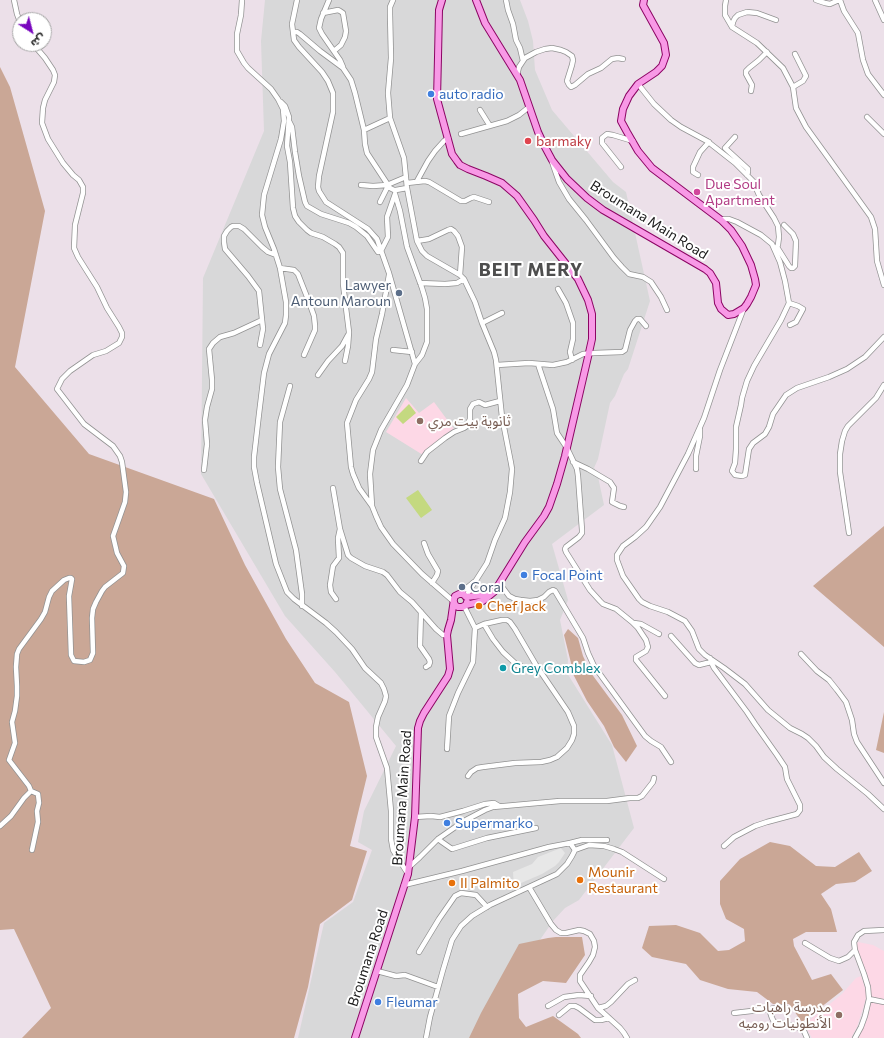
<!DOCTYPE html>
<meta charset="utf-8">
<style>
body{margin:0}
#map{position:relative;width:884px;height:1038px;overflow:hidden;background:#ece0e9;font-family:Commissioner,"Noto Sans Arabic",sans-serif}
canvas{display:block}
.north{position:absolute;left:12px;top:12px;width:40px;height:40px;box-sizing:border-box;background:#fff;border:1px solid #a4a4a4;border-radius:50%;rotate:144deg;font-size:11px;font-weight:700;line-height:16px;text-align:center;color:#1b1b1b}
.north::after{content:'';display:block;margin:auto;width:14px;height:18px;background:#7907be;clip-path:polygon(50% 0,100% 100%,50% 72%,0 100%)}
</style>
<div id="map">
<canvas width="884" height="1038"></canvas>
<div class="north">ش</div>
</div>
<script>
const context = document.querySelector('canvas').getContext('2d');
context.lineJoin = 'round';
function fillPath(path, color) {
  context.fillStyle = color;
  context.fill(path, 'evenodd');
}
function toPath(rows) {
  const path = new Path2D();
  for (const r of rows) {
    path.moveTo(r[0], r[1]);
    for (let i = 2; i < r.length; i += 2) path.lineTo(r[i], r[i + 1]);
  }
  return path;
}
function stroke(path, color, width, dash) {
  context.strokeStyle = color;
  context.lineWidth = width;
  context.lineCap = dash ? 'butt' : 'round';
  context.setLineDash(dash || []);
  context.stroke(path);
}
function write(font, color, halo, rows, align = 'center') {
  context.font = font + ' Commissioner,"Noto Sans Arabic",sans-serif';
  context.lineWidth = 4;
  context.setLineDash([]);
  context.textBaseline = 'middle';
  context.strokeStyle = halo;
  context.fillStyle = color;
  for (const [text, x, y, turn = 0] of rows) {
    context.save();
    context.translate(x, y);
    context.rotate((+turn || 0) * Math.PI / 180);
    context.textAlign = isNaN(turn) ? turn : align;
    if (halo) context.strokeText(text, 0, 0);
    context.fillText(text, 0, 0);
    context.restore();
  }
}
const residential = toPath([
 [265,0,520,0,528,21,533,41,535,70,552,110,613,182,626,192,650,301,628,369,624,374,615,396,610,403,598,459,594,468,597,472,604,505,552,544,568,600,560,620,568,660,567,673,612,745,634,828,579,900,565,908,553,921,472,1038,298,1038,324,923,353,902,372,850,358,842,364,811,396,746,335,672,285,616,201,474,203,278,264,131,261,41]
]);
const education = toPath([
 [406,398,419,413,434,402,454,429,423,455,386,432],
 [858,942,873,945,884,951,884,1038,856,1038,871,998,856,949,856,945],
 [861,976,867,994,864,1005,857,1027,851,1038,812,1038,807,1029,804,1025,842,994,856,978]
]);
const forest = toPath([
 [0,67,10,87,45,211,15,367,89,454,214,499,245,565,286,639,315,683,349,702,367,776,350,846,367,851,352,900,320,924,308,987,294,1038,22,1038,51,1008,14,929,0,930],
 [884,526,884,647,813,586],
 [568,629,578,638,583,656,591,673,622,715,637,746,626,762,614,747,604,726,587,701,572,672,571,663,564,635],
 [884,712,884,753,876,750],
 [770,842,790,846,816,866,835,867,859,852,872,871,855,882,836,884,821,894,831,909,837,932,806,932,793,939,794,946,812,980,831,974,843,990,802,1022,789,1004,773,1004,757,992,728,989,700,980,686,964,652,957,642,948,649,926,676,925,700,933,718,951,729,950,745,941,744,929,726,919,720,904,720,881,740,859],
 [556,937,582,937,585,955,566,983,543,981,518,994,519,1018,526,1027,553,1016,578,1034,581,1038,469,1038,481,1013,519,944,548,938]
]);
const pitch = toPath([
 [409,404,416,413,403,424,396,417],
 [418,490,432,510,421,518,406,498]
]);
const parking = toPath([
 [561,848,565,853,559,862,555,866,542,874,514,886,513,872,532,864,538,857]
]);
const minor = toPath([
 [14,0,17,14,20,22],
 [242,0,241,15,237,34,237,51,244,63,248,68,271,89,278,99,283,109,284,121,281,139,264,195,262,215,265,227,274,249,280,268,286,302,286,315,285,323,269,354,264,373,259,414,254,457,254,467,257,483,276,564,287,592,294,599,326,623,336,632,352,649,365,668,381,683,384,689,386,696,385,701,378,717,376,727,376,737,387,768,391,811,391,839,393,850,408,874],
 [297,0,292,24,294,40,299,47,322,72,328,81,333,93,333,112,319,176,318,187,319,191,326,202,368,229,377,239,389,273,415,364,407,385,381,430,373,450,370,474,372,506,376,516,381,527,393,544,422,574,453,601],
 [329,0,321,19,319,28,322,34,340,60,343,67],
 [393,0,390,7,390,14,391,58,388,93,390,118,404,158,407,188,417,241,422,251,427,256,460,275,464,279,475,302,482,323,494,352,496,360,502,417,511,463,512,469,510,492,505,518,495,540,487,563,466,596],
 [506,0,508,10,513,24,516,40,520,48,523,61],
 [726,0,725,6,725,15,732,27,757,43,783,68,793,87,796,108,806,127,871,217,875,229,877,261,884,285],
 [816,0,825,3,830,4,839,0],
 [840,0,844,11,858,33,863,60,868,74,884,95],
 [875,0,884,20],
 [323,13,338,10,340,11,343,13,346,31,345,37,341,45,334,51],
 [732,27,733,22,735,18,738,15,747,12,757,13,776,20],
 [293,32,297,32,300,34,320,51,343,68,351,80,355,93,364,130,365,144,367,153,390,188,394,190,396,190,407,188],
 [517,75,519,67,525,58,536,52,545,49,552,48,561,50,566,52,572,56,573,60,572,65,567,81,569,85,571,87,575,85,588,74,601,68,612,59,618,58,623,59],
 [638,84,654,104,671,120,681,127,707,141,735,163,753,181,759,195,774,218,778,226,779,237,778,245,775,250],
 [793,87,803,81,806,76,795,54],
 [751,91,752,85,746,74,746,71,749,68,759,60,767,52],
 [281,102,285,106,289,117,287,146,290,162,293,208,295,216,299,222,307,230,311,233,323,237,335,244,339,247,343,253,343,284,349,332,348,346,345,361],
 [480,110,490,126],
 [867,117,884,134],
 [289,121,292,127,295,152,299,176,305,202,307,206,321,214,349,223,356,227,367,236,378,252,381,251,388,237,387,217,395,194],
 [364,130,390,118],
 [461,134,507,121,519,115,529,107],
 [735,137,725,148,748,169,748,172,747,175],
 [552,162,559,182,569,199,586,220,614,258,622,267,629,274,643,277,651,282,661,297,667,310],
 [621,167,602,143,602,138,607,134,613,135,633,141],
 [698,175,693,172,693,167,700,152,709,142],
 [417,181,428,161,435,151,444,141,448,138],
 [407,183,425,181,429,182,461,201,465,201,471,198,474,197,489,202],
 [361,185,373,186,387,185,406,177],
 [395,194,400,211,407,247,422,288,425,298,427,309,427,342,422,355,415,364],
 [380,202,388,186],
 [721,220,723,219,729,219,737,222,761,235,772,244,780,262,785,281,789,303,781,320,754,366,747,381,742,398,741,405,736,427,736,449,735,463,732,471,735,475,742,476,745,475,749,449,753,443,765,434,769,427,773,414,786,395,797,388,829,377,847,369,865,357,884,337],
 [417,241,429,239,448,230,451,229,454,231,458,236,462,247,460,275],
 [777,247,789,266,791,268,793,268,795,266,796,241,793,234,784,225],
 [280,268,294,270,298,274,309,302,314,316,315,326,315,330,304,355],
 [420,283,445,284,457,283,464,279],
 [558,289,566,303,573,323,573,339,570,352,572,360],
 [789,303,798,306,803,309,796,322,790,325],
 [744,308,720,370,704,418,688,454,660,507,646,527,635,537,623,546,617,555,617,560,623,576,639,599,642,602,650,606,668,612,685,621,692,631,699,649,705,655,724,668,745,684,768,710,790,728,802,734,808,738,816,746,824,757,837,769,868,794,884,809],
 [482,323,502,313],
 [260,345,263,329,259,291,248,276,225,249,224,242,224,236,227,231,231,227,233,226,239,226,244,229,262,247,268,252,276,255],
 [393,350,412,352],
 [538,364,553,409,557,433,567,448,577,469,578,476,582,530,582,533,579,537,566,547,565,549,566,552,590,590,600,601,603,604,616,609,632,622,638,628,646,640,648,647,646,651,636,657,636,660,665,696],
 [497,365,529,363,553,365,567,362,583,354,594,353,622,352,625,350,630,330,635,321,637,319,640,319,646,326],
 [318,375,328,361,342,346,348,335],
 [290,386,280,422,278,467,280,489,296,550,302,594,302,606],
 [421,461,427,452,445,438,454,432,464,428,467,426,470,419,470,409,473,404,479,402,485,405,500,401],
 [573,462,588,469,610,482,614,488,612,502,620,506,624,507],
 [696,469,696,456,700,436,700,429],
 [204,470,207,444,205,420,207,407,212,389,212,380,209,349,213,343,220,337,234,333,262,320],
 [333,488,340,529],
 [372,506,359,488,353,474,351,467,347,423,356,400,369,379,372,372,376,339,382,314,389,275],
 [849,533,840,472,840,454,842,441,845,431,848,426,876,398,884,385],
 [424,543,428,554,438,571,437,575,432,583],
 [500,584,509,596,515,599,521,600,530,601,538,600,544,597,549,592,553,590,555,591,583,638,588,653,594,666,645,736,651,741,661,747,671,762],
 [459,594,474,582],
 [336,599,331,592,330,585,333,566,339,558,338,538,340,529,348,555,351,558,365,566,383,572,387,575,400,592,412,602,436,629,443,635,447,635],
 [421,612,420,646,429,659,430,662,429,665,426,667],
 [634,623,641,624,659,634],
 [484,624,493,639,503,652,517,665,521,666],
 [671,636,695,663,699,665,711,662],
 [801,654,817,671,829,680,837,690,846,702,852,720,854,734,857,742,884,783],
 [710,658,711,662,714,668,747,712,755,724,777,755,785,767,787,779,800,805,800,810,797,814,767,822,755,826,734,837,724,846],
 [447,749,449,716,458,693,473,662,475,628,464,606],
 [468,776,471,772,477,768,483,767,515,763,541,762,550,760,557,757,567,748,572,740,574,734,574,726,568,712,536,665,515,629,510,622,507,620,502,620,484,624,475,628],
 [31,791,38,794,39,803,37,811,38,822,32,850],
 [415,817,431,816,440,817,463,811,485,804,494,803,499,806],
 [0,826,11,816,24,798,31,791,29,786,9,760,15,743,12,722,15,711,17,696,17,686,16,667,17,654,19,649,41,619,45,612,49,597,52,591,64,580,69,578,71,578,72,579,69,596,71,655,74,661,84,662,90,660,93,653,92,618,93,609,96,602,102,591,105,587,123,573,124,566,117,553,113,536,125,502,126,492,122,462,120,456,113,446,84,424,57,389,62,379,70,371,93,355,106,351,119,343,122,337,122,333,119,327,107,308,97,287,78,257,74,248,75,225,83,193,83,187,79,180,73,175,63,163,48,139,42,123,43,108,45,100,54,82,55,75,53,70,45,58,33,44],
 [438,839,442,842,452,849,487,838,536,828],
 [570,843,582,840,607,840],
 [575,850,589,845,604,846,614,849,622,852,664,879],
 [409,867,420,857,438,839,464,821,485,810,493,807,560,801,607,801,630,798,638,798,642,796,653,782,654,778],
 [404,885,462,871,549,847,570,843,575,850,572,856,567,864,557,874,544,880,490,905,472,916,461,926,452,940,443,970,430,1017,426,1038],
 [529,887,551,924,556,930,561,933,566,933,579,930,584,931,590,934,594,941,595,947,593,955,589,962,580,975,580,981,598,1008,620,1028,624,1033,627,1038],
 [805,943,830,958,839,961,848,957,855,950],
 [419,952,439,919,455,896,461,893,476,895,487,907],
 [377,971,396,976,405,975,438,987],
 [869,999,884,1002],
 [548,1006,564,997,579,995,591,996],
 [598,1008,606,1006,611,1002,628,984,635,980],
 [769,1009,785,1007],
 [734,1013,769,1009,772,1018,774,1022,796,1026,804,1031,807,1038],
 [559,1015,570,1006,575,1006,579,1008,595,1020,601,1020,609,1018],
 [855,1038,861,1027,865,1016,869,999,868,987,864,974,855,950,854,942,858,935,864,931,884,930]
]);
const major = toPath([
 [442,0,439,10,438,57,437,99,452,154,457,161,460,165,468,169,486,176,502,183,517,196,534,220,544,236,578,279,588,300,592,314,592,339,588,357,565,456,557,484,549,507,544,516,525,542,494,592,483,601,466,605],
 [476,0,485,23,520,80,538,132,545,147,552,160,567,179,587,198,603,210,705,269,710,273,716,283,718,303,721,309,728,315,734,314,744,308,747,304,751,297,756,285,755,279,751,265,742,246,731,230,721,220,652,168,638,151,627,132,621,121,623,109,629,96,638,84,656,72,662,66,666,55,664,43,643,5,644,0],
 [466,597,483,595,490,593],
 [454,602,455,605,458,607,462,607,466,605,467,602],
 [355,1038,408,874,415,817,418,728,420,721,424,713,448,676,450,669,447,635,448,630,451,620,454,599,455,596,459,594,463,594,466,597]
]);
const markers = [
 [431,94,4,"#3f7fe0"],
 [528,141,4,"#e0444e"],
 [697,192,4,"#d1479c"],
 [399,293,4,"#5c6f8a"],
 [420,421,4,"#8d6e63"],
 [524,575,4,"#3f7fe0"],
 [462,587,4,"#5c6f8a"],
 [479,606,4,"#e8710a"],
 [503,668,4,"#0f9aa8"],
 [447,823,4,"#3f7fe0"],
 [580,880,4,"#e8710a"],
 [452,883,4,"#e8710a"],
 [378,1002,4,"#3f7fe0"],
 [839,1015,4,"#8d6e63"]
];
const shopNames = [
 ["auto radio",439,94],
 ["Focal Point",532,575],
 ["Supermarko",455,823],
 ["Fleumar",386,1002]
];
const healthNames = [
 ["barmaky",536,141]
];
const hotelNames = [
 ["Due Soul",705,184],
 ["Apartment",705,200]
];
const streetNames = [
 ["Broumana Main Road",649,220,32],
 ["Broumana Main Road",402,798,-86],
 ["Broumana Road",368,958,-72]
];
const serviceNames = [
 ["Lawyer",391,285],
 ["Antoun Maroun",391,301],
 ["Coral",470,587,"left"]
];
const educationNames = [
 ["ثانوية بيت مري",428,421],
 ["مدرسة راهبات",831,1007,"right"],
 ["الأنطونيات روميه",831,1023,"right"]
];
const foodNames = [
 ["Chef Jack",487,606],
 ["Mounir",588,872],
 ["Restaurant",588,888],
 ["Il Palmito",460,883]
];
const cultureNames = [
 ["Grey Comblex",511,668]
];
const districtNames = [
 ["BEIT MERY",531,270]
];
fillPath(residential, '#d8d8d9');
fillPath(education, '#fdd8e6');
fillPath(forest, '#caa796');
fillPath(pitch, '#c4d980');
fillPath(parking, '#e7e7e7');
stroke(minor, '#929292', 6);
stroke(major, '#8c0564', 8);
stroke(minor, '#fff', 4.5);
stroke(major, '#f899e6', 6);
for (const [x, y, r, color] of markers) {
  const dot = new Path2D();
  dot.arc(x, y, r, 0, 2 * Math.PI);
  context.fillStyle = color;
  context.fill(dot);
  stroke(dot, '#fff', 1.5);
}
write('14px', '#366cbe', '#fff', shopNames, 'left');
write('14px', '#be3a42', '#fff', healthNames, 'left');
write('14px', '#b23c85', '#fff', hotelNames, 'left');
write('14px', '#1b1b1b', '#fff', streetNames);
write('14px', '#4e5e75', '#fff', serviceNames, 'right');
write('14px', '#785e54', '#fff', educationNames, 'left');
write('14px', '#c56008', '#fff', foodNames, 'left');
write('14px', '#0d838f', '#fff', cultureNames, 'left');
context.letterSpacing = '1px';
write('bold 18px', '#4e4e4e', '#fff', districtNames);
context.letterSpacing = '0px';
</script>
